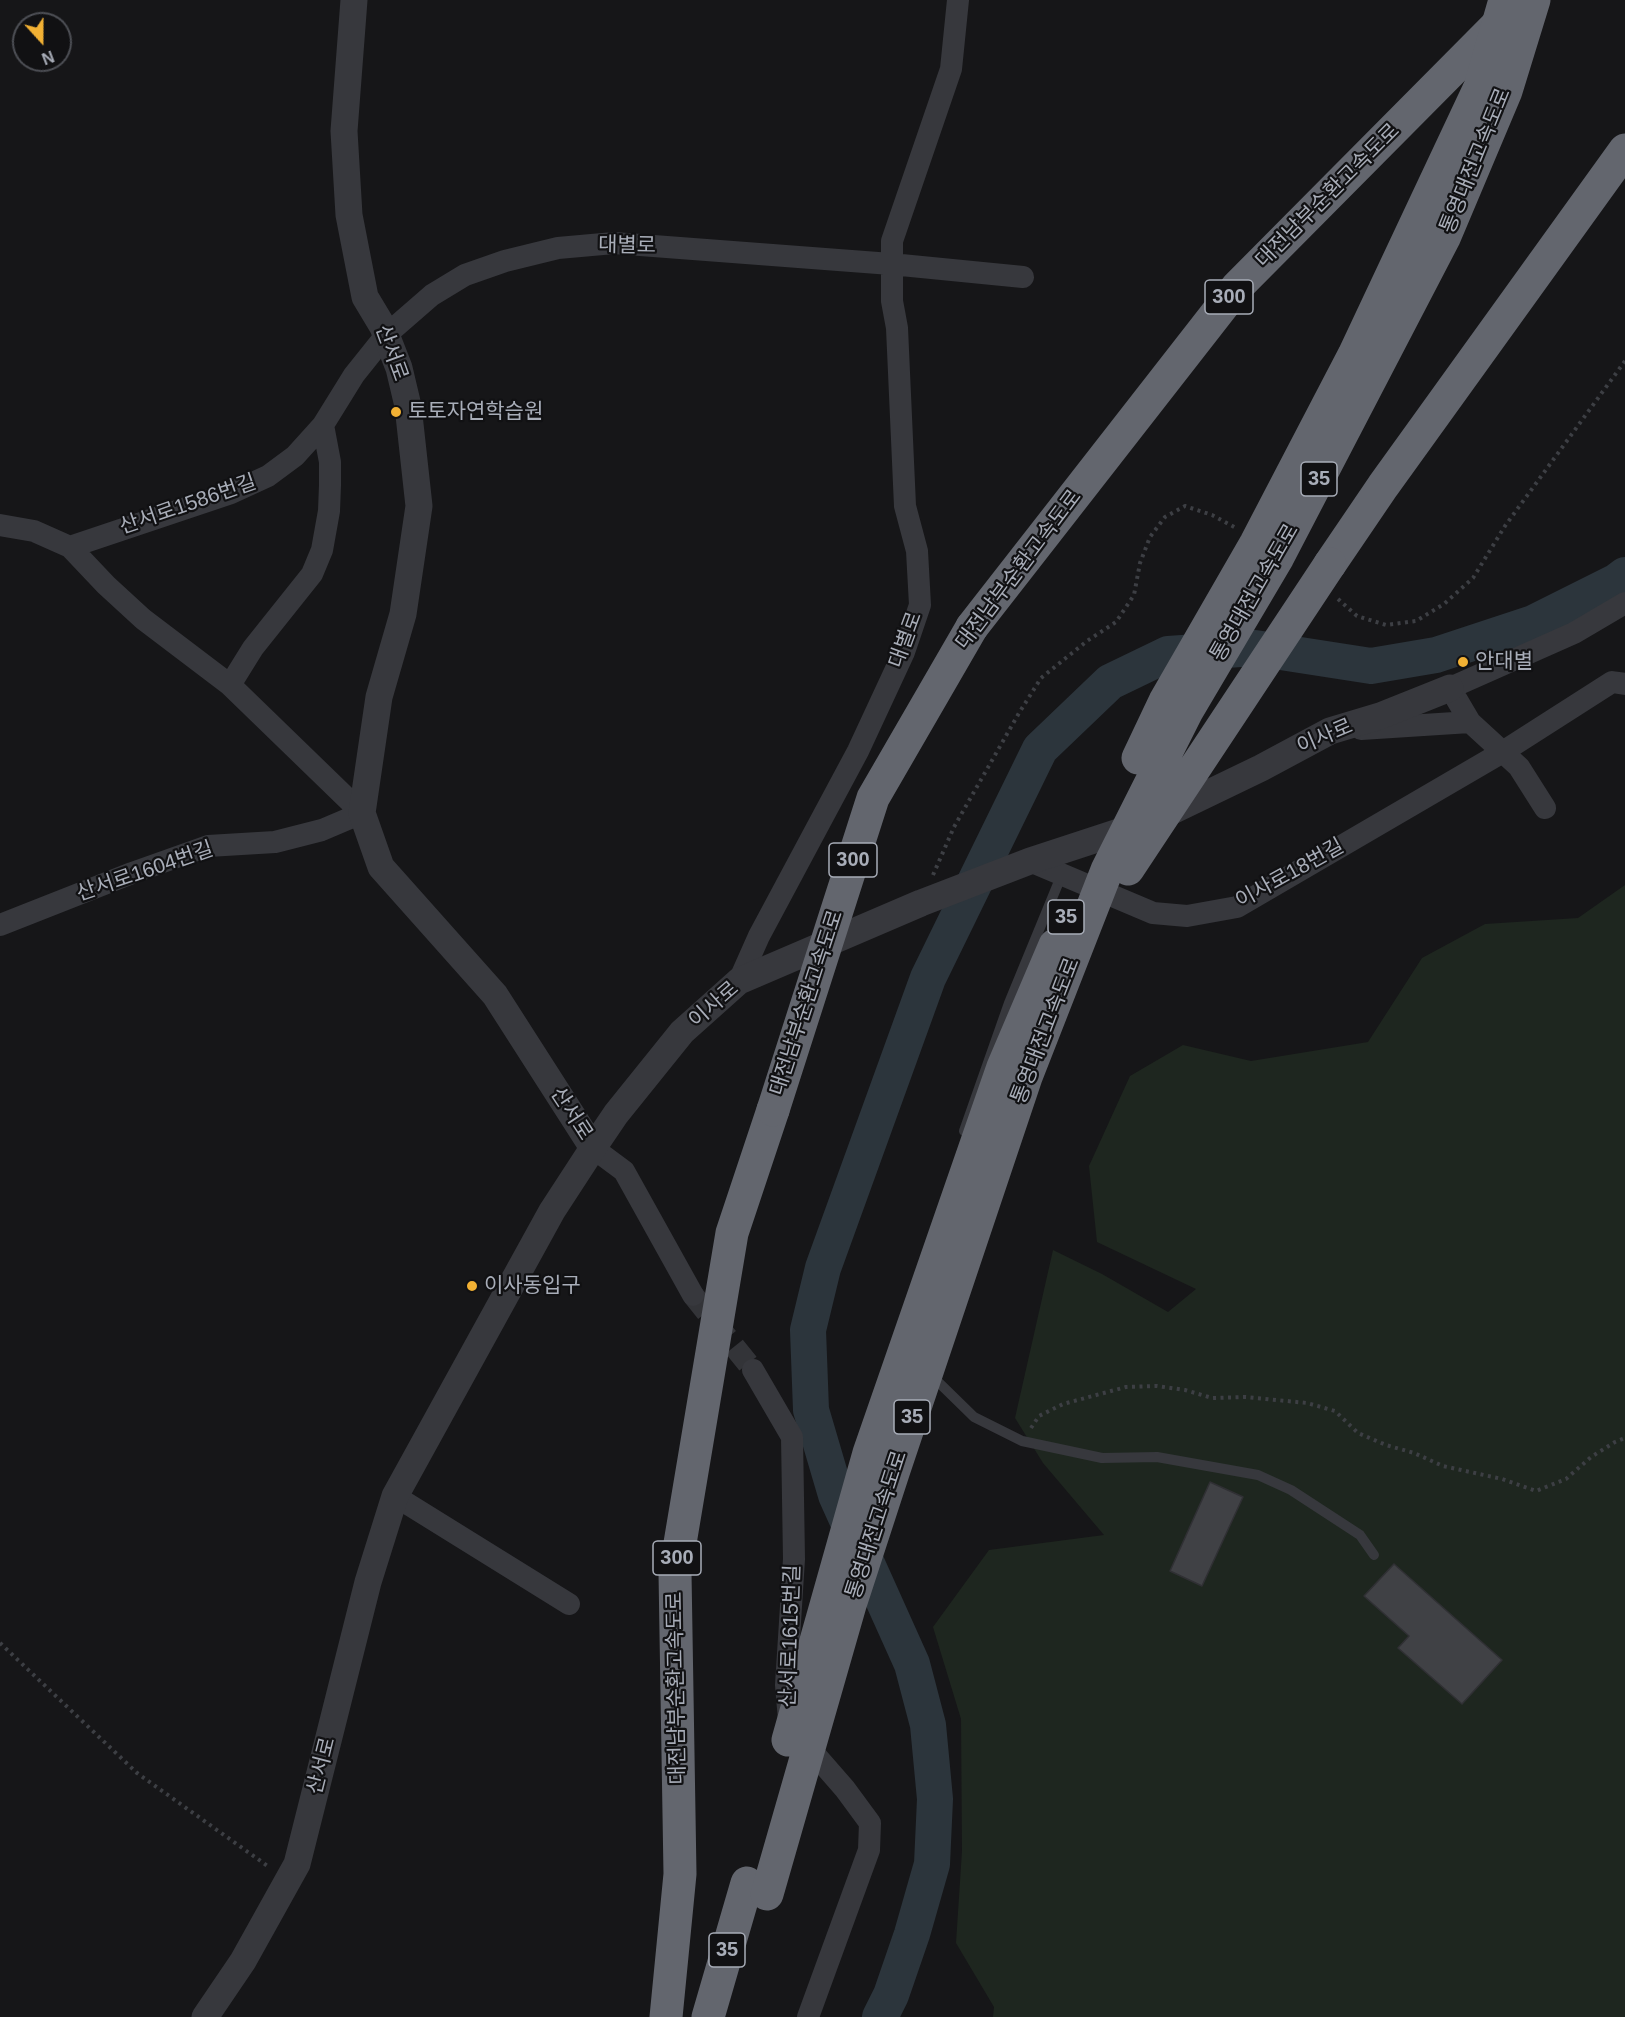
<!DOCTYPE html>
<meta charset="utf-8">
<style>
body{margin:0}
#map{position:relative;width:1625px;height:2017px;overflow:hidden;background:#161618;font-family:Arial,sans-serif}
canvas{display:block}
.north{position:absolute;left:12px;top:12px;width:60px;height:60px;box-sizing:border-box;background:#111113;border:2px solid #4d4f55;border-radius:50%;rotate:159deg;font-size:16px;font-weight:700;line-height:24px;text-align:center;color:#a8adb8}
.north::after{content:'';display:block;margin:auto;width:21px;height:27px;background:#f2b134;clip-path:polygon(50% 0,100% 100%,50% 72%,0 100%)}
</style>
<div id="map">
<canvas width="1625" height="2017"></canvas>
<div class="north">N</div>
</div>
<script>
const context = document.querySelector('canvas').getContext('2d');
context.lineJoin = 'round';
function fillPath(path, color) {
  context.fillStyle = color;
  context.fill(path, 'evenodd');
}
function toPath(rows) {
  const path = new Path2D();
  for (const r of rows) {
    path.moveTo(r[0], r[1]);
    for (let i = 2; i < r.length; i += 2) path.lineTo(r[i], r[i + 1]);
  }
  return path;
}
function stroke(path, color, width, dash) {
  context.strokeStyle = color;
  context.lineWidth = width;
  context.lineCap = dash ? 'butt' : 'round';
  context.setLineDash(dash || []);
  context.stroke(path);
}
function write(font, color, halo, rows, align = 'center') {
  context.font = font + ' Arial,"Noto Sans KR",sans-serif';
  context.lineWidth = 4.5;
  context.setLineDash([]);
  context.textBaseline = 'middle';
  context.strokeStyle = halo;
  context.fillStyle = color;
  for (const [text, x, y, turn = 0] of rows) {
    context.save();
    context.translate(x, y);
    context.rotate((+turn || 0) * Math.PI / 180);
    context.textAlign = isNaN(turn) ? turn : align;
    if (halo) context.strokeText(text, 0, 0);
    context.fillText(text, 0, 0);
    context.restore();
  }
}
const green = toPath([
 [1625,885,1625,2017,993,2017,994,2007,956,1943,962,1851,961,1719,933,1627,989,1550,1104,1535,1043,1463,1015,1418,1053,1250,1102,1274,1168,1312,1196,1289,1097,1242,1089,1166,1130,1076,1183,1045,1251,1061,1368,1042,1422,958,1485,924,1578,918]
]);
const river = toPath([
 [880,2017,891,1995,912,1934,932,1864,935,1799,928,1725,912,1664,836,1495,811,1410,808,1330,823,1268,928,978,1040,749,1110,682,1168,654,1255,648,1371,666,1436,655,1533,623,1617,581,1625,575]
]);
const building = toPath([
 [1210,1482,1243,1497,1202,1586,1170,1571,1210,1482],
 [1394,1564,1502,1660,1462,1704,1398,1648,1409,1636,1364,1596,1394,1564]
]);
const minorTunnel = toPath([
 [693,1295,753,1370]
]);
const path = toPath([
 [1338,599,1357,616,1386,625,1416,621,1444,604,1473,578,1505,526,1625,361],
 [933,875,954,827,1019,713,1041,678,1087,641,1116,622,1134,595,1140,563,1150,537,1165,517,1185,506,1212,515,1236,528],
 [1031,1428,1039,1416,1063,1404,1126,1387,1157,1386,1185,1390,1212,1398,1246,1397,1307,1403,1335,1411,1358,1433,1386,1445,1414,1453,1443,1466,1502,1479,1536,1491,1566,1479,1591,1457,1615,1442,1625,1438],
 [0,1643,137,1773,269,1867]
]);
const service = toPath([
 [964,1131,1009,1003,1062,874],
 [931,1375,974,1417,1022,1441,1102,1458,1157,1457,1258,1475,1291,1490,1360,1535,1374,1555]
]);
const minor = toPath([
 [0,525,34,531,70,547,231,493,268,476,295,456,323,425,354,375,386,335,432,295,465,275,505,261,558,248,614,243,891,264,1023,277],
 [230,685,253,648,312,574,322,550,329,511,330,485,330,462,323,425],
 [1361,729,1470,722],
 [1545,808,1519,767,1470,722,1450,688,1574,633,1625,603],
 [1030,861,1153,913,1187,916,1237,907,1501,753,1612,682,1625,684],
 [0,925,132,873,208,846,275,842,322,830,362,813,230,685,143,619,106,585,70,547],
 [739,981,759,936,858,751,904,652,920,605,917,551,905,506,897,328,892,301,892,241,951,69,958,0],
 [593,1148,624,1171,693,1295],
 [753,1370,792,1437,794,1559,786,1685,789,1720,804,1742,845,1789,870,1823,869,1850,808,2017],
 [395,1496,569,1604]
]);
const tertiary = toPath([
 [593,1148,616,1114,682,1032,739,981,921,903,1030,861,1149,822,1261,768,1330,731,1380,716,1450,688],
 [205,2017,243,1961,297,1864,368,1582,395,1496,552,1211,593,1148,495,995,381,867,362,813,379,697,403,614,419,506,408,406,399,368,383,327,365,297,349,215,344,131,354,0]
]);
const motorway = toPath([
 [1330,564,1383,486,1625,150],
 [972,627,1238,286,1506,16],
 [666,2017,680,1874,675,1573,732,1233,773,1110],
 [708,2017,747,1883]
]);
const motorwayBridge = toPath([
 [1138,758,1165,701,1256,543,1354,355,1480,87,1505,0],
 [1128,869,1330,564],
 [773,1110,873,798,972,627],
 [788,1740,869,1453,1003,1067,1055,945],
 [767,1894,850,1605,894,1470,1026,1077,1107,870,1187,711,1278,557,1444,238,1506,91,1534,0]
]);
const markers = [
 [396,412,6,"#f2b134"],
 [1463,662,6,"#f2b134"],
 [472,1286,6,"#f2b134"]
];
const shields = [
 [1229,297,48],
 [1319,479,36],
 [853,860,48],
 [1066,917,36],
 [912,1417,36],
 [677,1558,48],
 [727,1950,36]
];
const shieldNames = [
 ["300",1229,297],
 ["35",1319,479],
 ["300",853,860],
 ["35",1066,917],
 ["35",912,1417],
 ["300",677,1558],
 ["35",727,1950]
];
const streetNames = [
 ["통영대전고속도로",1476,161,-68],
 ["대전남부순환고속도로",1328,196,-45],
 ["대별로",627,246,1],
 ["산서로",391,353,70],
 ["산서로1586번길",188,505,-19],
 ["대전남부순환고속도로",1019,570,-53],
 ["통영대전고속도로",1255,593,-60],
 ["대별로",906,640,-70],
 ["이사로",1325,737,-23],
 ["산서로1604번길",145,872,-19],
 ["이사로18번길",1290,874,-29],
 ["대전남부순환고속도로",807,1003,-72],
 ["이사로",714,1005,-41],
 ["통영대전고속도로",1046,1031,-69],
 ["산서로",571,1114,57],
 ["통영대전고속도로",877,1525,-72],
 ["산서로1615번길",791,1636,-88],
 ["대전남부순환고속도로",677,1688,-91],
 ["산서로",322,1766,-76]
];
const poiNames = [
 ["토토자연학습원",408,412],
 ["안대별",1475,662],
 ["이사동입구",484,1286]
];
fillPath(green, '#1e261f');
stroke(river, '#2c353c', 36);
fillPath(building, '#404145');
stroke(building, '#303034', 1.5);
stroke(minorTunnel, '#333438', 22, [22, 11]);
stroke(path, '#3d3f44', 4, [3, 4.5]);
stroke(service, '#37383d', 10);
stroke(minor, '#37383d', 22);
stroke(tertiary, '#37383d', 27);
stroke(motorway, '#63666e', 33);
stroke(motorwayBridge, '#63666e', 33);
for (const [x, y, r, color] of markers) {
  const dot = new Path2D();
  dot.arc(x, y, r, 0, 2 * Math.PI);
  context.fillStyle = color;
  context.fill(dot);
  stroke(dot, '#111113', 2);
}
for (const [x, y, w] of shields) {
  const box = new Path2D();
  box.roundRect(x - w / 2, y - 17, w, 34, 4.5);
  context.fillStyle = '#111113';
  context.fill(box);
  stroke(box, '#a8adb8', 1.5);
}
write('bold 20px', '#a8adb8', null, shieldNames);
write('21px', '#a8adb8', '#111113', streetNames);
write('21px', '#a8adb8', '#111113', poiNames, 'left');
</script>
